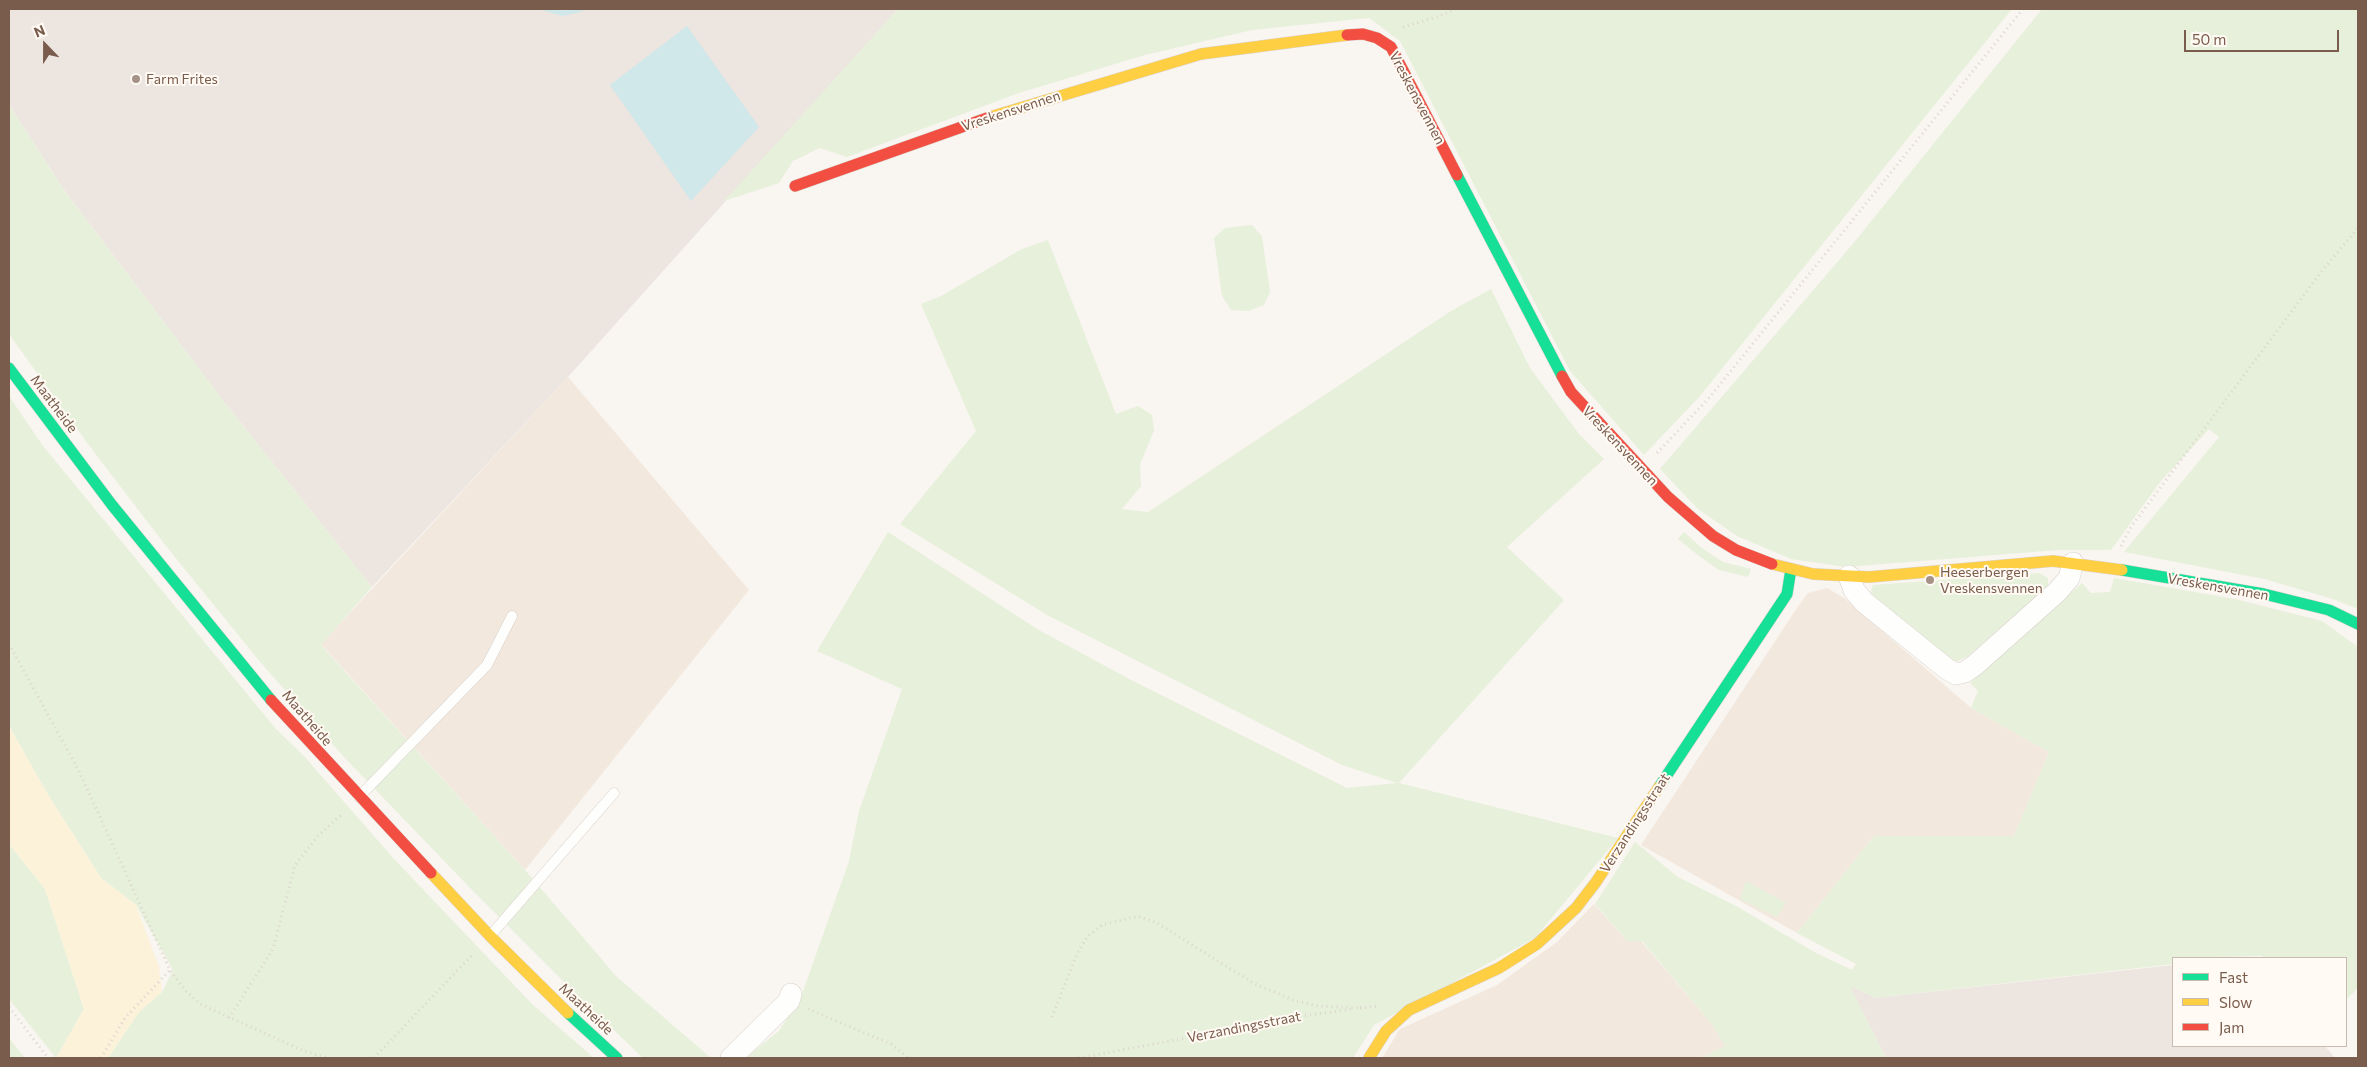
<!DOCTYPE html>
<style>
body{margin:0}
#map{position:relative;width:2367px;height:1067px;overflow:hidden;background:#f9f5f0;font-family:Commissioner,sans-serif}
canvas{display:block}
.frame{position:absolute;inset:0;border:10px solid #7a5c4d;pointer-events:none}
.legend{position:absolute;left:2172px;top:957px;width:175px;height:90px;box-sizing:border-box;background:#fffaf3;border:1px solid #cabbb1;margin:0;padding:6px 9px;list-style:none;font-size:15px;color:#7a5c4d}
.legend li{display:flex;align-items:center;gap:10px;height:25px}
.legend b{width:25px;border:1px solid #cabbb1}
.north{position:absolute;left:20px;top:20px;width:50px;height:50px;-webkit-text-stroke:4px #fffaf3;paint-order:stroke;rotate:338deg;font-size:14px;font-weight:700;line-height:20px;text-align:center;color:#7a5c4d}
.north::after{content:'';display:block;margin:auto;width:18px;height:22px;background:#7a5c4d;clip-path:polygon(50% 0,100% 100%,50% 72%,0 100%)}
.scale{position:absolute;left:2184px;top:30px;width:155px;height:22px;box-sizing:border-box;border:2px solid #7a5c4d;border-top:0;padding-left:6px;font-size:15px;line-height:18px;white-space:nowrap;color:#7a5c4d;-webkit-text-stroke:4px #fffaf3;paint-order:stroke}
</style>
<div id="map">
<canvas width="2367" height="1067"></canvas>
<div class="frame"></div>
<ul class="legend">
<li><b style="height:6px;background:#16e098"></b>Fast</li>
<li><b style="height:6px;background:#ffcf43"></b>Slow</li>
<li><b style="height:6px;background:#f24e42"></b>Jam</li>
</ul>
<div class="north">N</div>
<div class="scale">50 m</div>
</div>
<script>
const context = document.querySelector('canvas').getContext('2d');
context.lineJoin = 'round';
function fillPath(path, color) {
  context.fillStyle = color;
  context.fill(path, 'evenodd');
}
function toPath(rows) {
  const path = new Path2D();
  for (const r of rows) {
    path.moveTo(r[0], r[1]);
    for (let i = 2; i < r.length; i += 2) path.lineTo(r[i], r[i + 1]);
  }
  return path;
}
function stroke(path, color, width, dash) {
  context.strokeStyle = color;
  context.lineWidth = width;
  context.lineCap = dash ? 'butt' : 'round';
  context.setLineDash(dash || []);
  context.stroke(path);
}
function write(font, color, halo, rows, align = 'center') {
  context.font = font + ' Commissioner,sans-serif';
  context.lineWidth = 4;
  context.setLineDash([]);
  context.textBaseline = 'middle';
  context.strokeStyle = halo;
  context.fillStyle = color;
  for (const [text, x, y, turn = 0] of rows) {
    context.save();
    context.translate(x, y);
    context.rotate((+turn || 0) * Math.PI / 180);
    context.textAlign = isNaN(turn) ? turn : align;
    if (halo) context.strokeText(text, 0, 0);
    context.fillText(text, 0, 0);
    context.restore();
  }
}
const residential = toPath([
 [568,377,749,590,525,870,321,644],
 [1827,588,1844,598,1971,708,2049,752,2014,836,1874,836,1797,933,1641,845,1797,608,1808,593],
 [1594,904,1627,941,1641,941,1711,1023,1726,1046,1701,1058,1382,1058,1400,1029,1497,985,1557,942]
]);
const industrial = toPath([
 [9,9,898,9,568,377,372,587,225,403,67,194,9,105],
 [2173,965,2173,1046,2325,1046,2335,1058,1886,1058,1849,985,1875,998]
]);
const green = toPath([
 [898,9,2012,9,1700,396,1644,455,1570,371,1400,41,1369,18,1252,30,1145,55,1019,93,847,157,820,148,793,161,779,183,724,201],
 [2042,9,2358,9,2358,609,2333,599,2264,579,2124,552,2219,437,2209,429,2160,482,2111,550,2058,550,1846,567,1791,559,1737,536,1698,509,1660,469,1852,245],
 [9,105,67,194,225,403,372,587,321,645,525,870,617,977,711,1058,643,1058,571,989,474,892,343,756,261,663,166,546,88,444,9,334],
 [1252,225,1262,236,1270,292,1264,305,1248,311,1231,310,1222,296,1214,238,1225,228],
 [1048,240,1116,414,1138,406,1152,415,1154,431,1140,464,1141,486,1122,509,1148,512,1451,311,1491,289,1530,368,1579,434,1604,459,1507,547,1564,600,1399,783,1618,838,1535,938,1374,1025,1353,1058,745,1058,779,1031,801,997,849,861,859,811,902,689,817,651,888,532,1037,629,1131,680,1347,788,1397,783,1342,765,1047,615,900,524,976,431,921,304,941,296,1022,249],
 [9,396,43,446,276,729,303,755,395,860,532,1004,594,1058,108,1058,139,1012,162,992,173,970,136,905,101,878,47,793,9,726],
 [1684,532,1703,549,1723,562,1751,569,1748,577,1719,570,1699,556,1678,539],
 [2039,573,2048,578,2048,586,1967,657,1955,662,1870,595,1873,585],
 [2114,578,2235,599,2322,621,2358,647,2358,988,2346,1000,2346,958,2263,958,2262,956,2173,958,2173,964,1875,998,1850,986,1886,1058,1701,1058,1725,1046,1711,1023,1642,941,1627,941,1595,904,1635,842,1678,877,1736,906,1816,953,1852,970,1856,964,1797,933,1874,836,2014,836,2049,752,1971,708,1978,691,1970,683,2082,583,2091,593,2110,592],
 [9,844,45,889,84,1009,56,1058,9,999],
 [1746,881,1786,903,1777,917,1740,899],
 [9,1038,25,1058,9,1058]
]);
const sand = toPath([
 [9,726,47,793,101,878,136,905,159,967,162,992,139,1012,108,1058,56,1058,84,1009,45,889,9,844]
]);
const water = toPath([
 [538,9,585,9,581,12,562,16],
 [687,26,759,127,691,201,610,85]
]);
const path = toPath([
 [1403,27,1440,16,1456,9],
 [1657,453,1709,398,2023,9],
 [2121,546,2131,527,2321,272,2358,228],
 [9,644,79,771,170,970,184,989,200,1004,304,1051,327,1058],
 [9,1007,48,1058],
 [1360,1008,1378,1006],
 [808,1009,891,1044,908,1058],
 [1052,1017,1077,954,1087,937,1102,925,1138,916,1157,923,1255,984,1293,1000,1318,1006,1362,1008],
 [229,1018,273,949,295,865,318,836,343,813],
 [101,1058,125,1018,170,970],
 [374,1058,474,953],
 [1079,1058,1309,1015,1354,1009]
]);
const lane = toPath([
 [359,797,487,665,512,616],
 [490,936,614,793]
]);
const street = toPath([
 [1849,576,1854,590,1864,602,1947,669,1956,674,1965,672,1975,665,2057,592,2069,578,2073,563],
 [731,1058,789,1001,791,994]
]);
const fast = toPath([
 [1457,175,1562,376],
 [9,368,112,505,271,700],
 [2122,570,2264,594,2329,610,2358,624],
 [1659,787,1787,594,1791,569],
 [568,1013,617,1058]
]);
const slow = toPath([
 [990,117,1201,54,1347,35],
 [1772,564,1813,574,1869,577,2053,561,2122,570],
 [431,873,490,936,568,1013],
 [1369,1058,1386,1031,1409,1010,1499,968,1537,944,1576,908,1596,882,1659,787]
]);
const jam = toPath([
 [1347,35,1363,34,1377,38,1391,47,1457,175],
 [795,186,990,117],
 [1562,376,1571,392,1668,497,1713,536,1736,550,1772,564],
 [271,700,431,873]
]);
const markers = [
 [136,79,5,"#a69286"],
 [1930,580,5,"#a69286"]
];
const poiNames = [
 ["Farm Frites",146,79],
 ["Heeserbergen",1940,572],
 ["Vreskensvennen",1940,588]
];
const streetNames = [
 ["Vreskensvennen",1417,98,62],
 ["Vreskensvennen",1011,111,-18],
 ["Maatheide",54,404,53],
 ["Vreskensvennen",1620,446,47],
 ["Vreskensvennen",2218,587,10],
 ["Maatheide",307,718,49],
 ["Verzandingsstraat",1635,823,-57],
 ["Maatheide",586,1009,43],
 ["Verzandingsstraat",1244,1027,-11]
];
fillPath(residential, '#f2e8de');
fillPath(industrial, '#ede5e0');
fillPath(green, '#e7f0db');
fillPath(sand, '#fbf2d9');
fillPath(water, '#d0e8ea');
stroke(lane, '#d7d1cb', 11);
stroke(street, '#d7d1cb', 22);
stroke(fast, '#d9d2cb', 12);
stroke(slow, '#d9d2cb', 12);
stroke(jam, '#d9d2cb', 12);
stroke(path, '#dcd5d0', 3, [1, 4]);
stroke(lane, '#fefefd', 10);
stroke(street, '#fefefd', 21);
stroke(fast, '#16e098', 11);
stroke(slow, '#ffcf43', 11);
stroke(jam, '#f24e42', 11);
for (const [x, y, r, color] of markers) {
  const dot = new Path2D();
  dot.arc(x, y, r, 0, 2 * Math.PI);
  context.fillStyle = color;
  context.fill(dot);
  stroke(dot, '#fffaf3', 2);
}
write('14px', '#7a5c4d', '#fffaf3', poiNames, 'left');
write('14px', '#7a5c4d', '#fffaf3', streetNames);
</script>
